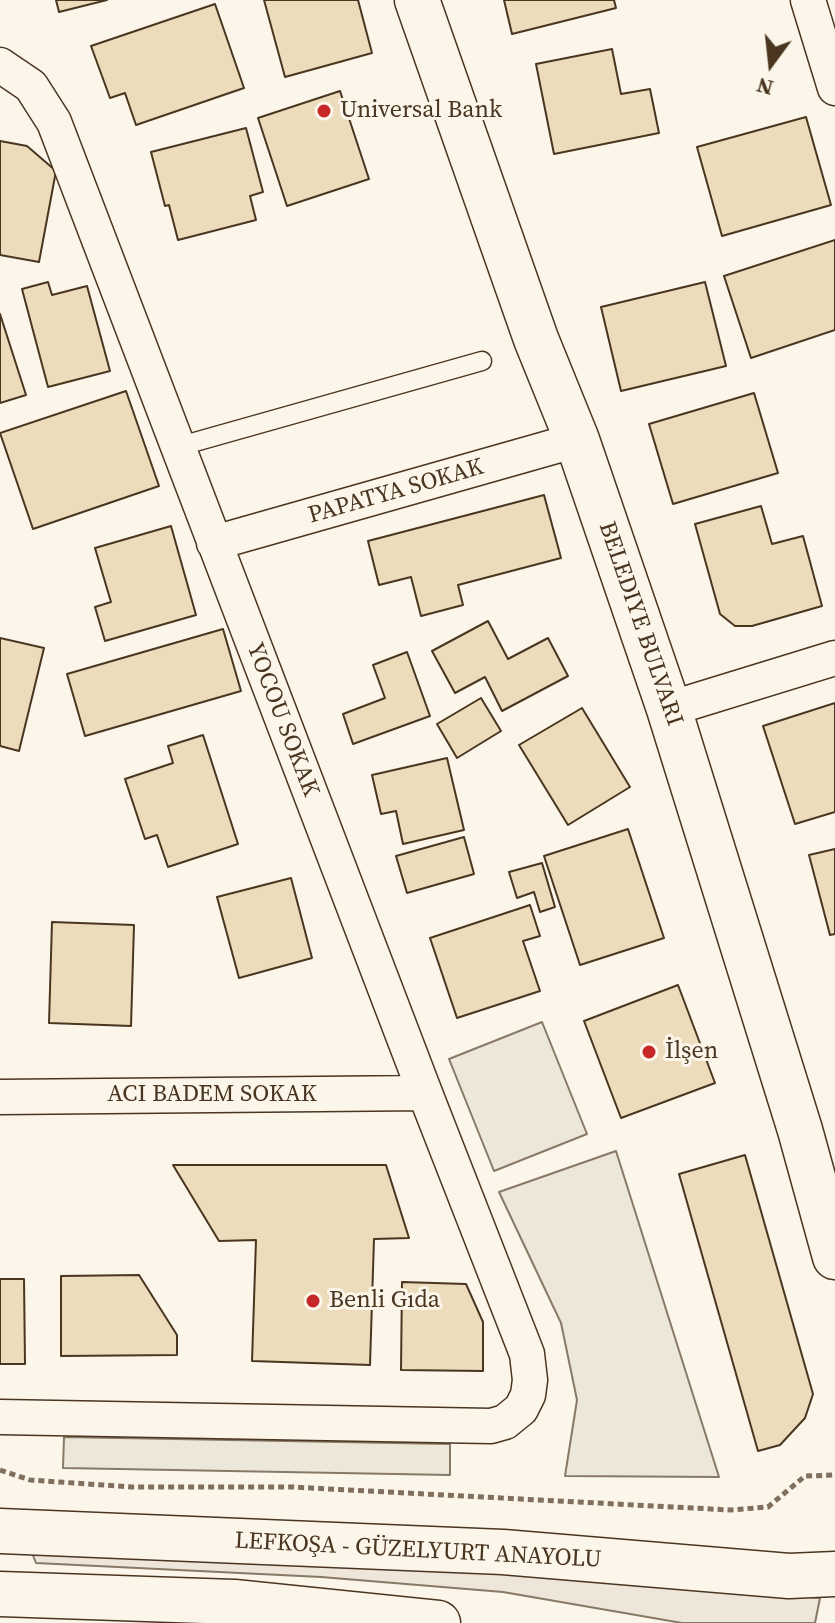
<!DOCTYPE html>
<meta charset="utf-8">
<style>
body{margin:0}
#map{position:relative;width:835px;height:1623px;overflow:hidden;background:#fbf6e9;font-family:"Source Serif 4",serif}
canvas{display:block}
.north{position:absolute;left:731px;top:24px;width:80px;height:80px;-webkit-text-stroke:6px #fbf6e9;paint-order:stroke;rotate:195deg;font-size:22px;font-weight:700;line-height:32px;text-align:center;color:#4a3520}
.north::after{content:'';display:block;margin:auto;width:28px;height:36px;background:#4a3520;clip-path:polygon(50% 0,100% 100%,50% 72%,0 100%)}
</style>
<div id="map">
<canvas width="835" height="1623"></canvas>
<div class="north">N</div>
</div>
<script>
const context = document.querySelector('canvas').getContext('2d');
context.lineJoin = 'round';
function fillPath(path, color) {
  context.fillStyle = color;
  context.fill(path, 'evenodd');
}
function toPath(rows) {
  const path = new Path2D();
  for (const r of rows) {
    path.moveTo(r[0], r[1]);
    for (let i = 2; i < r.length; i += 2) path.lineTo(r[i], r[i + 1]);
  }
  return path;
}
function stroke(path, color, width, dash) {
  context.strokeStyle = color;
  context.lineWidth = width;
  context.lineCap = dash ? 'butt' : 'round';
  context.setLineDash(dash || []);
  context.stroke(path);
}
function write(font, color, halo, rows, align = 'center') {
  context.font = font + ' "Source Serif 4",serif';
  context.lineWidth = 6;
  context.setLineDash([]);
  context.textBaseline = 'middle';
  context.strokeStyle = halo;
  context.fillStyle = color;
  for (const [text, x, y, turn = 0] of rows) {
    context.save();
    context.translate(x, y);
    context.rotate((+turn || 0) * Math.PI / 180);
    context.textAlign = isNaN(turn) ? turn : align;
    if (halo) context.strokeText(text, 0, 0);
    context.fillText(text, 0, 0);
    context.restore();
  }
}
const green = toPath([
 [30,1548,413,1563,820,1598,815,1623,682,1623,503,1592,321,1577,36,1563,30,1548]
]);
const parking = toPath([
 [542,1022,587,1134,494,1171,449,1059,542,1022],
 [616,1151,719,1477,565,1476,577,1400,561,1323,499,1192,616,1151],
 [64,1437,450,1444,450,1475,63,1468,64,1437]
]);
const building = toPath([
 [56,0,107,0,59,12,56,0],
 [264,0,358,0,372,53,285,77,264,0],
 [504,0,614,0,616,8,512,34,504,0],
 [215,4,244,88,136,125,125,93,110,98,91,46,215,4],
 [612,49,621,94,650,89,659,133,554,154,536,64,612,49],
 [340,91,369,179,287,206,258,118,340,91],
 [806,117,831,205,722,236,697,147,806,117],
 [246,128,263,192,250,196,256,220,178,240,169,205,165,206,151,152,246,128],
 [0,141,27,146,56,171,39,262,0,255,0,141],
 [835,240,835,330,751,358,724,276,835,240],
 [48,282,52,295,87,286,110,371,48,387,22,289,48,282],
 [705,282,726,366,621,391,601,307,705,282],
 [0,314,26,395,0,403,0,314],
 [126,391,159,486,33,529,0,433,126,391],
 [754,393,778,473,673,504,649,424,754,393],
 [544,495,561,558,458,585,463,605,421,616,411,577,379,585,368,541,544,495],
 [761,506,772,544,803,536,822,606,752,626,735,626,720,614,695,524,761,506],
 [171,526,196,615,105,641,95,607,111,602,95,548,171,526],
 [488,621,508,659,548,638,568,676,502,711,485,677,455,693,432,651,488,621],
 [223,629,241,691,85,736,67,674,223,629],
 [0,638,44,648,19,751,0,746,0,638],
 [407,652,430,716,353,744,343,714,385,698,373,665,407,652],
 [481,698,501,731,457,758,437,724,481,698],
 [835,703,835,812,795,824,763,726,835,703],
 [582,708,630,787,568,825,519,745,582,708],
 [203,735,238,844,168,867,157,835,145,839,125,779,173,763,168,746,203,735],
 [447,758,464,830,403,844,396,811,381,814,372,775,447,758],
 [628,829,664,938,580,965,544,856,628,829],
 [464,837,474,874,407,893,396,856,464,837],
 [835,849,835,934,830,935,809,855,835,849],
 [542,863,555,907,540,912,534,892,517,898,509,872,542,863],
 [291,878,312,958,239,978,217,897,291,878],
 [530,905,540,936,523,941,540,991,457,1018,430,938,530,905],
 [52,922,134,925,131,1026,49,1023,52,922],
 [678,985,715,1083,621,1118,584,1021,678,985],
 [745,1155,813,1394,805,1418,780,1445,758,1451,679,1174,745,1155],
 [173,1165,386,1165,409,1238,374,1239,370,1365,252,1361,256,1240,219,1241,173,1165],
 [139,1275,177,1335,177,1355,61,1356,61,1276,139,1275],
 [0,1279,24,1279,25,1364,0,1364,0,1279],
 [402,1282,466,1284,483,1322,483,1371,401,1370,402,1282]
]);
const path = toPath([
 [0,1470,30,1480,132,1487,292,1487,730,1510,768,1507,805,1476,835,1475]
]);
const lane = toPath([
 [177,447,482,361]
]);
const street = toPath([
 [808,0,835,88],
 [0,65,31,86,54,122,425,1093,527,1354,530,1380,528,1395,521,1409,505,1422,491,1426,0,1417],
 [214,543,577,440],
 [669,709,835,658],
 [0,1097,425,1093]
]);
const secondary = toPath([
 [417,0,536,339,577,440,669,709,800,1130,835,1257]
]);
const highway = toPath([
 [0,1531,503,1552,789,1576,835,1574],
 [0,1594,234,1602,438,1623]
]);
const markers = [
 [324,111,8,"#c62828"],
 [649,1052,8,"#c62828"],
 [313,1301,8,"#c62828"]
];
const poiNames = [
 ["Universal Bank",340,111],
 ["İlşen",665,1052],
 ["Benli Gıda",329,1301]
];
const streetNames = [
 ["PAPATYA SOKAK",396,492,-16],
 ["BELEDIYE BULVARI",640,624,71],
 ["YOCOU SOKAK",282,720,69],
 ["ACI BADEM SOKAK",212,1095],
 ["LEFKOŞA - GÜZELYURT ANAYOLU",418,1551,3]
];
fillPath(green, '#ede6d9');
stroke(green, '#887966', 2);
fillPath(parking, '#ede7d9');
stroke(parking, '#887966', 2);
fillPath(building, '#ecdcbc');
stroke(building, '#4a3520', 2);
stroke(lane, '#4a3520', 21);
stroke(street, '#4a3520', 37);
stroke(secondary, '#4a3520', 47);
stroke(highway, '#4a3520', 47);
stroke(path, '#7f6f5c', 5, [6, 4]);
stroke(lane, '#fbf6e9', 18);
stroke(street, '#fbf6e9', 34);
stroke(secondary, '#fbf6e9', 44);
stroke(highway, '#fbf6e9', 44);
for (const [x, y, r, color] of markers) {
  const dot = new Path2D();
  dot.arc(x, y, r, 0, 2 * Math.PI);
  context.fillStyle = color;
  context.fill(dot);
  stroke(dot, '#fbf6e9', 3);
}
write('24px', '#4a3520', '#fbf6e9', poiNames, 'left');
write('24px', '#4a3520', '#fbf6e9', streetNames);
</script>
